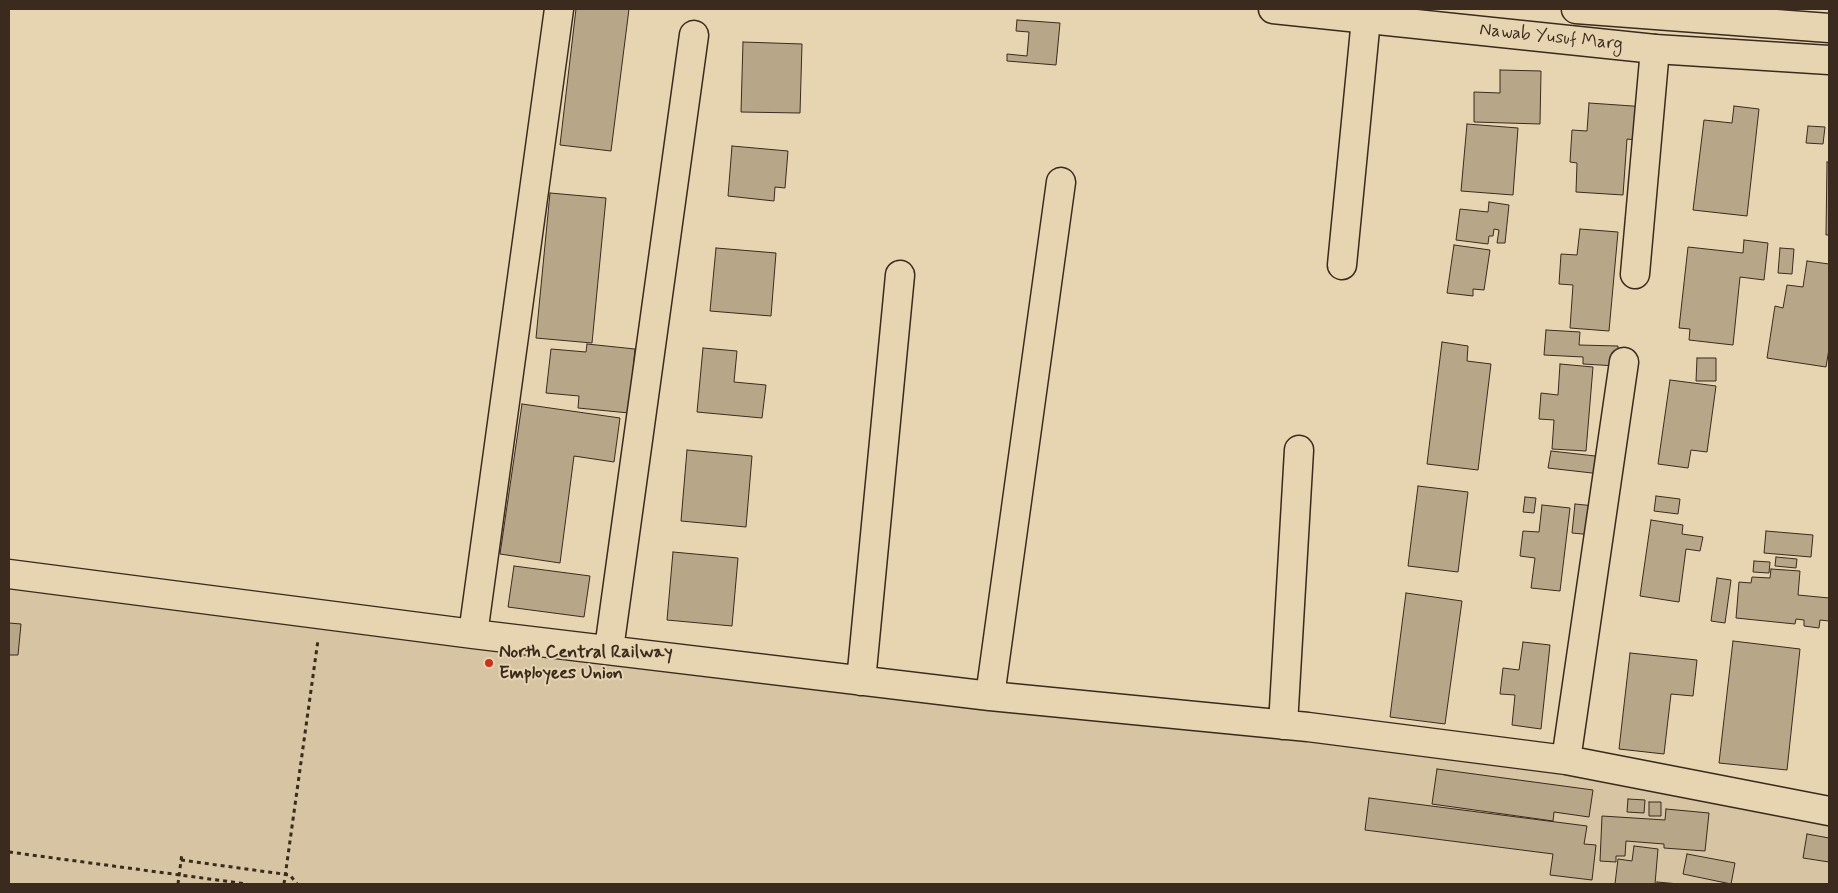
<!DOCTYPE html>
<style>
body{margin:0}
#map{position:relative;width:1838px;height:893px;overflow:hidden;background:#e7d5b2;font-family:Mynerve,sans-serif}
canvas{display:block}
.frame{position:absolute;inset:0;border:10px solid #3b2a1e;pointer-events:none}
</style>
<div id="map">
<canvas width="1838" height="893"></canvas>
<div class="frame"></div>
</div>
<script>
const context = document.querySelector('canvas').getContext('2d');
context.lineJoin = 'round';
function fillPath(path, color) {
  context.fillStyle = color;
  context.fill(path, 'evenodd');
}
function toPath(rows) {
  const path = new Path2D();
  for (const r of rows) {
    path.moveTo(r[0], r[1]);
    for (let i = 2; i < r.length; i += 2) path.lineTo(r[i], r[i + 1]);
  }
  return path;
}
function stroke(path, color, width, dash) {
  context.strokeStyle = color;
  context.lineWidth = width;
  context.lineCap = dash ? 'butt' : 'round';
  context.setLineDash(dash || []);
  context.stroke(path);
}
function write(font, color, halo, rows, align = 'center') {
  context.font = font + ' Mynerve,sans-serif';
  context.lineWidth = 4;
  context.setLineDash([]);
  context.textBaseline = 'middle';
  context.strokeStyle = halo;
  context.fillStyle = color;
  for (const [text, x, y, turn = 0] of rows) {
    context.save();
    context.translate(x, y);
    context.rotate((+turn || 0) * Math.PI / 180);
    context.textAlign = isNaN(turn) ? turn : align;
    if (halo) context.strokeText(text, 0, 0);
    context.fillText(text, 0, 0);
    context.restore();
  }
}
const built = toPath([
 [9,578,1505,761,1829,823,1829,884,9,884]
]);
const building = toPath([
 [576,9,629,9,611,151,560,145,576,9],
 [1017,20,1060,23,1056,65,1007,61,1007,54,1027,56,1029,32,1016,31,1017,20],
 [743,42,802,44,800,113,741,112,743,42],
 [1500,70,1541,71,1540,124,1474,122,1474,92,1500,93,1500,70],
 [1589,103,1647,107,1645,141,1627,139,1623,195,1576,192,1577,163,1570,162,1572,130,1587,131,1589,103],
 [1734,106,1759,109,1747,216,1693,210,1704,120,1732,123,1734,106],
 [1467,124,1518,128,1513,195,1461,191,1467,124],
 [1808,126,1825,127,1823,144,1806,143,1808,126],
 [732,146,788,151,785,188,775,187,774,201,728,196,732,146],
 [1827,162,1829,162,1829,235,1826,235,1827,162],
 [550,193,606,198,592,343,536,338,550,193],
 [1489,202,1509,205,1505,243,1497,243,1499,230,1494,229,1493,236,1489,236,1488,244,1456,240,1460,209,1488,212,1489,202],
 [1580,229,1618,232,1609,331,1570,328,1573,285,1559,284,1561,254,1577,255,1580,229],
 [1744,240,1768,243,1764,280,1740,277,1733,345,1689,340,1690,329,1679,328,1688,247,1743,253,1744,240],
 [1454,245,1490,250,1484,290,1473,289,1473,296,1447,293,1454,245],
 [716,248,776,253,771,316,710,311,716,248],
 [1780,248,1794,249,1792,274,1778,273,1780,248],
 [1807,261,1829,264,1829,349,1826,367,1767,358,1775,306,1783,308,1787,285,1803,287,1807,261],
 [1546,330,1580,332,1579,345,1618,346,1617,366,1583,364,1583,357,1544,355,1546,330],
 [1442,342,1468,346,1467,361,1491,364,1478,470,1427,464,1442,342],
 [587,344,635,349,629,413,578,408,579,396,546,393,551,349,586,352,587,344],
 [703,348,737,351,734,382,766,385,762,418,697,412,703,348],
 [1697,358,1716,358,1716,381,1696,381,1697,358],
 [1560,364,1593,367,1586,451,1552,449,1554,420,1539,419,1541,393,1558,395,1560,364],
 [1670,380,1716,386,1707,452,1691,450,1688,468,1658,464,1670,380],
 [522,404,620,418,614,462,574,456,560,563,500,554,522,404],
 [687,450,752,456,746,527,681,521,687,450],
 [1551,451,1604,457,1601,474,1548,468,1551,451],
 [1418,486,1468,492,1458,572,1408,566,1418,486],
 [1656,496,1680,499,1678,514,1654,511,1656,496],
 [1525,497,1536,498,1534,513,1523,512,1525,497],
 [1575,504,1595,506,1593,535,1572,533,1575,504],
 [1542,505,1570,508,1560,591,1531,588,1535,558,1520,556,1523,531,1539,532,1542,505],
 [1651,520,1683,525,1682,534,1703,537,1700,551,1686,549,1679,602,1640,596,1651,520],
 [1766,531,1813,535,1811,557,1764,553,1766,531],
 [673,552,738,558,732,626,667,620,673,552],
 [1776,557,1797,559,1796,568,1775,566,1776,557],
 [1754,561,1770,562,1769,573,1753,572,1754,561],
 [514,566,590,576,584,617,508,607,514,566],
 [1771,569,1800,571,1798,595,1829,598,1829,621,1820,620,1819,628,1804,626,1804,620,1796,619,1795,624,1736,618,1739,582,1751,583,1752,577,1770,578,1771,569],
 [1717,578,1731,580,1725,623,1711,621,1717,578],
 [1406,593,1462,601,1445,724,1390,717,1406,593],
 [9,623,21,624,18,655,9,655,9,623],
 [1733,641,1800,649,1787,770,1719,763,1733,641],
 [1523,642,1550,645,1541,729,1512,725,1515,695,1500,694,1503,668,1519,670,1523,642],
 [1630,653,1697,660,1693,696,1671,694,1664,754,1619,749,1630,653],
 [1437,769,1593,790,1589,817,1554,812,1553,821,1432,804,1437,769],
 [1369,798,1587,826,1584,844,1596,845,1592,880,1550,875,1553,854,1365,830,1369,798],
 [1628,799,1645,800,1644,813,1627,812,1628,799],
 [1649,802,1661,802,1661,816,1649,816,1649,802],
 [1666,809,1709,813,1705,851,1664,848,1664,844,1626,841,1625,856,1616,856,1616,862,1600,861,1602,816,1665,820,1666,809],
 [1807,834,1829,838,1829,862,1803,858,1807,834],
 [1634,846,1658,849,1655,884,1615,884,1618,859,1632,861,1634,846],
 [1687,854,1735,863,1731,884,1683,874,1687,854],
 [1657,882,1679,884,1657,884,1657,882]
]);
const path = toPath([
 [9,852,247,884],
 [181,860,290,875,297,884],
 [178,884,182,853]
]);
const minor = toPath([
 [1342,265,1366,19],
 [1635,274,1655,49],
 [9,574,473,634,990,696,1308,727,1566,760,1829,811],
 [473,634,559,9],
 [609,649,694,35],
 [861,681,900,275],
 [990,696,1061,182],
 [1283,725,1299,450],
 [1566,760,1624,362]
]);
const major = toPath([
 [1273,9,1655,49,1829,60],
 [1576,9,1829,28]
]);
const pathBridge = toPath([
 [284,884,318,640]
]);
const markers = [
 [489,663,5,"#c8321e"]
];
const streetNames = [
 ["Nawab Yusuf Marg",1551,38,6]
];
const poiNames = [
 ["North Central Railway",499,653],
 ["Employees Union",499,674]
];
fillPath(built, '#d6c4a2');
fillPath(building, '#b7a688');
stroke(building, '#3b2a1e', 1);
stroke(minor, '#3b2a1e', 31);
stroke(major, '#3b2a1e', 31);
stroke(path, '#3b2a1e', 3, [4, 4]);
stroke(minor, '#e7d5b2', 28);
stroke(major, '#e7d5b2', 28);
stroke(pathBridge, '#3b2a1e', 3, [4, 4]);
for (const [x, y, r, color] of markers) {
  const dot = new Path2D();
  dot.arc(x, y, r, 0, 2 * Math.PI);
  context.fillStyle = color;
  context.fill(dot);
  stroke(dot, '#e7d5b2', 2);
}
write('18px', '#3b2a1e', '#e7d5b2', streetNames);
write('bold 18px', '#3b2a1e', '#e7d5b2', poiNames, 'left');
</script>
